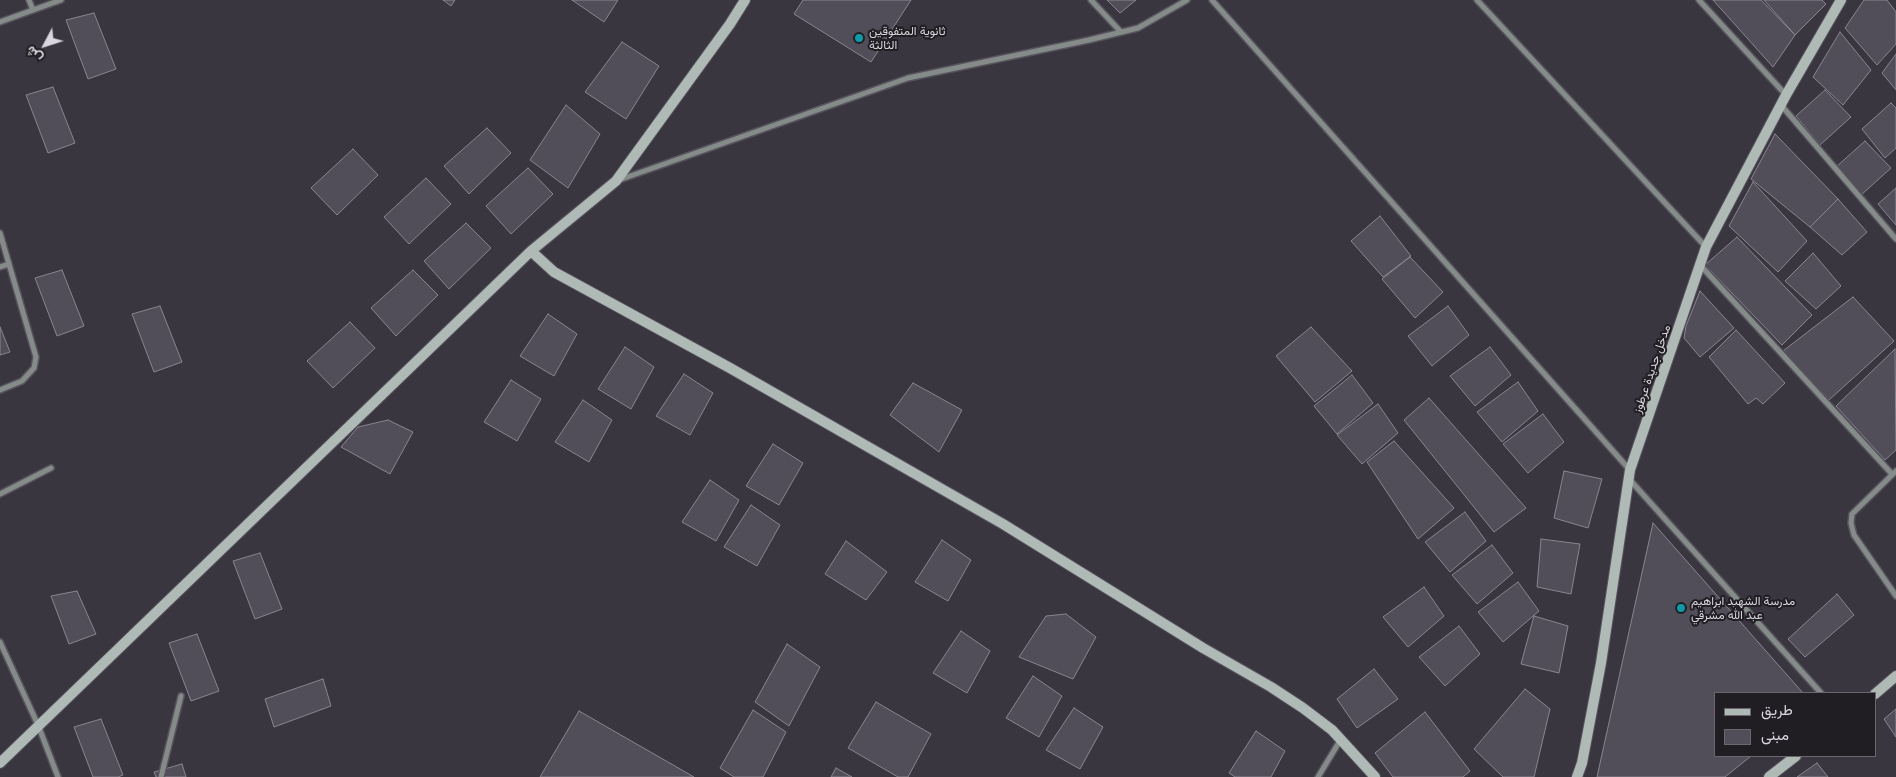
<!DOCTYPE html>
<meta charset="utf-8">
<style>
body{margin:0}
#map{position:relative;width:1896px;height:777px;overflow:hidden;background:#393640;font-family:Mulish,Vazirmatn,sans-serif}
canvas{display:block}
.legend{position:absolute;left:1714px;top:692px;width:162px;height:65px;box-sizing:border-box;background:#201e23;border:1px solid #6a686e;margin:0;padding:6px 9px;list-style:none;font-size:15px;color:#d9d7de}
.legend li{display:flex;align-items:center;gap:10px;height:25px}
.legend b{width:25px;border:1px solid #6a686e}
.north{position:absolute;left:20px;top:20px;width:50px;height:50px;-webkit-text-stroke:4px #201e23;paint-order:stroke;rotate:230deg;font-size:14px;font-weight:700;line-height:20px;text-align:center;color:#d9d7de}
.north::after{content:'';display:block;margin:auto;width:18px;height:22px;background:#d9d7de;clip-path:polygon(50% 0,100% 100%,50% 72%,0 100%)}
</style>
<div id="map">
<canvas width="1896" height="777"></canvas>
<ul class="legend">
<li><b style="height:6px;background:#afbab6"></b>طريق</li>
<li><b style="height:14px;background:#524e59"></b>مبنى</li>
</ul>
<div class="north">ش</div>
</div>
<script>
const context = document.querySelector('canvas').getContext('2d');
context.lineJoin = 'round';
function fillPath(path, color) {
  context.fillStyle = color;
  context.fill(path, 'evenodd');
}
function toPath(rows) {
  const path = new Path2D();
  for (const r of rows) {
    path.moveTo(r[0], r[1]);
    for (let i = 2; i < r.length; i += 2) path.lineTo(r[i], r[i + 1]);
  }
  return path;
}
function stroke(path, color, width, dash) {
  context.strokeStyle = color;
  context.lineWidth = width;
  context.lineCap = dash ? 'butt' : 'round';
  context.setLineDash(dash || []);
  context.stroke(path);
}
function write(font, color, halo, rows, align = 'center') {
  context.font = font + ' Mulish,Vazirmatn,sans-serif';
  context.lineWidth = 4;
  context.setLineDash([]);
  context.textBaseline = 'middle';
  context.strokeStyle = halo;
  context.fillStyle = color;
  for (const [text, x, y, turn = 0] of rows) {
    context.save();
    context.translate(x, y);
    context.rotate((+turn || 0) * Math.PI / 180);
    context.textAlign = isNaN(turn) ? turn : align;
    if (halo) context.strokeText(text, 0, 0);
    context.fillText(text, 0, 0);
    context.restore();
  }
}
const building = toPath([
 [443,0,455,0,451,6,443,0],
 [572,0,618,0,604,22,572,0],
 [803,0,911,0,871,62,794,14,803,0],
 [1107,0,1136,0,1120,13,1107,0],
 [1713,0,1761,0,1795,35,1773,67,1713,0],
 [1764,0,1822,0,1826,4,1795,35,1764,0],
 [1864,0,1887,0,1896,12,1896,44,1877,65,1845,28,1864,0],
 [94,13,116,69,88,79,66,20,94,13],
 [1840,32,1871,70,1843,105,1813,77,1840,32],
 [622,42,659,66,626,119,585,92,622,42],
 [1896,54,1896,90,1882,73,1896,54],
 [53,87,75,143,48,153,26,95,53,87],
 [1825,90,1851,117,1820,145,1796,116,1825,90],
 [1891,103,1896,108,1896,148,1885,158,1862,129,1891,103],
 [566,105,600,134,568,188,530,160,566,105],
 [487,128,511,153,469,194,444,166,487,128],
 [1775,134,1838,199,1810,227,1751,179,1775,134],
 [1865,141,1891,168,1860,196,1836,167,1865,141],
 [353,149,378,175,337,215,311,188,353,149],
 [528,168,553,194,511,234,486,206,528,168],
 [426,178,451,204,409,244,384,217,426,178],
 [1753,182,1807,241,1778,272,1729,226,1753,182],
 [1896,188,1896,225,1878,204,1896,188],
 [1838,199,1867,232,1842,255,1810,227,1838,199],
 [1380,216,1411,256,1383,277,1351,241,1380,216],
 [466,223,491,248,449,289,424,261,466,223],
 [1737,237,1812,315,1782,345,1705,265,1737,237],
 [1813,253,1841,286,1816,309,1785,281,1813,253],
 [1410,257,1443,292,1415,318,1382,279,1410,257],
 [62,270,84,326,57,336,35,278,62,270],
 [413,270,438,295,396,336,371,308,413,270],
 [1700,291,1734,328,1700,357,1684,338,1686,326,1700,291],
 [1853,297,1894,341,1829,400,1783,351,1853,297],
 [160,306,182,362,154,372,132,314,160,306],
 [1448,306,1469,335,1432,366,1408,336,1448,306],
 [548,314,577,334,554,376,520,356,548,314],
 [350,322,375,348,333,388,307,361,350,322],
 [0,327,10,352,0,355,0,327],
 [1311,327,1352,371,1315,402,1276,356,1311,327],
 [1736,330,1785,383,1763,404,1756,398,1748,404,1709,357,1736,330],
 [625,347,654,367,631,409,598,389,625,347],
 [1490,347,1511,375,1475,406,1450,376,1490,347],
 [1895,349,1896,450,1885,460,1836,406,1895,349],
 [684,374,713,393,690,435,656,416,684,374],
 [1352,375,1373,403,1337,434,1314,406,1352,375],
 [511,380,541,399,517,441,484,422,511,380],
 [1518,382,1538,411,1502,442,1477,412,1518,382],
 [913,383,962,410,939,452,890,415,913,383],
 [1429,398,1526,508,1494,532,1404,420,1429,398],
 [583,400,612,420,589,462,555,442,583,400],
 [1378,404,1398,433,1362,464,1337,435,1378,404],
 [1543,414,1564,442,1528,473,1503,444,1543,414],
 [388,420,413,432,390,474,341,447,358,427,388,420],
 [1394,441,1454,508,1418,539,1367,462,1394,441],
 [773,444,803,463,779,505,746,486,773,444],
 [1564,471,1602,479,1588,528,1554,518,1564,471],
 [710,480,739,500,716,541,682,522,710,480],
 [751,505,780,525,757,566,724,547,751,505],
 [1465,512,1486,541,1450,572,1425,542,1465,512],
 [1653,523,1803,693,1715,693,1715,756,1751,756,1725,777,1597,777,1653,523],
 [1541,539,1580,544,1571,594,1537,587,1541,539],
 [942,540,971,560,948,601,915,582,942,540],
 [846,541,887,572,866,600,825,574,846,541],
 [1492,545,1513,573,1477,604,1452,575,1492,545],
 [260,553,282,609,255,619,233,561,260,553],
 [1518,582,1539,611,1503,642,1478,612,1518,582],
 [1424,587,1444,616,1408,647,1383,617,1424,587],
 [77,591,96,634,69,644,51,596,77,591],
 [1837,594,1854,615,1805,657,1788,639,1837,594],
 [1066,614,1096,637,1073,679,1019,657,1046,616,1066,614],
 [1534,616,1568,626,1559,673,1521,664,1534,616],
 [1459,626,1480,654,1445,686,1419,657,1459,626],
 [961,631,990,651,967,693,933,673,961,631],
 [197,634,219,691,191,701,169,643,197,634],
 [787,644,820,667,789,726,755,702,787,644],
 [1374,669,1398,699,1357,728,1337,699,1374,669],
 [1033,676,1062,696,1039,737,1006,718,1033,676],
 [323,679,331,706,274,727,265,699,323,679],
 [1525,689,1550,709,1534,777,1503,777,1474,749,1525,689],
 [876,702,931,734,908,777,898,777,848,748,876,702],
 [1074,708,1103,727,1080,769,1046,750,1074,708],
 [1896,709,1896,737,1884,719,1896,709],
 [753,710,786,732,763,777,734,777,720,768,753,710],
 [579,711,694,777,540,777,579,711],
 [1425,712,1470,771,1463,777,1393,777,1375,753,1425,712],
 [101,719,123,775,118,777,93,777,74,727,101,719],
 [1256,731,1285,751,1271,777,1235,777,1229,773,1256,731],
 [1817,763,1828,777,1797,777,1817,763],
 [182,764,186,777,156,777,154,772,182,764],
 [836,768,852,777,831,777,836,768]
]);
const street = toPath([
 [29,0,33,10],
 [1091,0,1121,32],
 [1212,0,1629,469],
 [1477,0,1706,247],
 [1699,0,1786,95],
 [0,22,61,0],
 [1781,105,1896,239],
 [619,180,908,78,1089,40,1138,28,1187,0],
 [0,233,36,357,34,368,22,381,0,390],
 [1701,266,1892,474],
 [0,267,9,264],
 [1896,471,1852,514,1851,523,1854,535,1896,596],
 [1630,480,1821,693],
 [0,494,51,468],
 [0,642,38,725,58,777],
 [161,777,181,696],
 [1318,777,1341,739]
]);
const secondary = toPath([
 [531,251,554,272,730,368,1003,524,1203,648,1271,687,1303,708,1332,730,1375,777],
 [1875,694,1896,676],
 [0,763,531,251,616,181,730,24,745,0],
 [1577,777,1582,763,1601,663,1630,470,1706,247,1786,95,1841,0],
 [1769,777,1796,756]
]);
const markers = [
 [859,38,5,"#0f9aa8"],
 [1681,608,5,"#0f9aa8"]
];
const poiNames = [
 ["ثانوية المتفوقين",869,31],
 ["الثالثة",869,45],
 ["مدرسة الشهيد ابراهيم",1691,601],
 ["عبد الله مشرقي",1691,615]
];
const streetNames = [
 ["مدخل جديدة عرطوز",1652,369,-71]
];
fillPath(building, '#524e59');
stroke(building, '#898591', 1);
stroke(street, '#56535c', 8);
stroke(secondary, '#56535c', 12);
stroke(street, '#848b89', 5);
stroke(secondary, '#afbab6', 10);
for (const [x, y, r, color] of markers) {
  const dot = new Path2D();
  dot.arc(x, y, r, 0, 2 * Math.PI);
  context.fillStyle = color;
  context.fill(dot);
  stroke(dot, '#201e23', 2);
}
write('12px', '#d9d7de', '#201e23', poiNames, 'left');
write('12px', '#d9d7de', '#201e23', streetNames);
</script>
